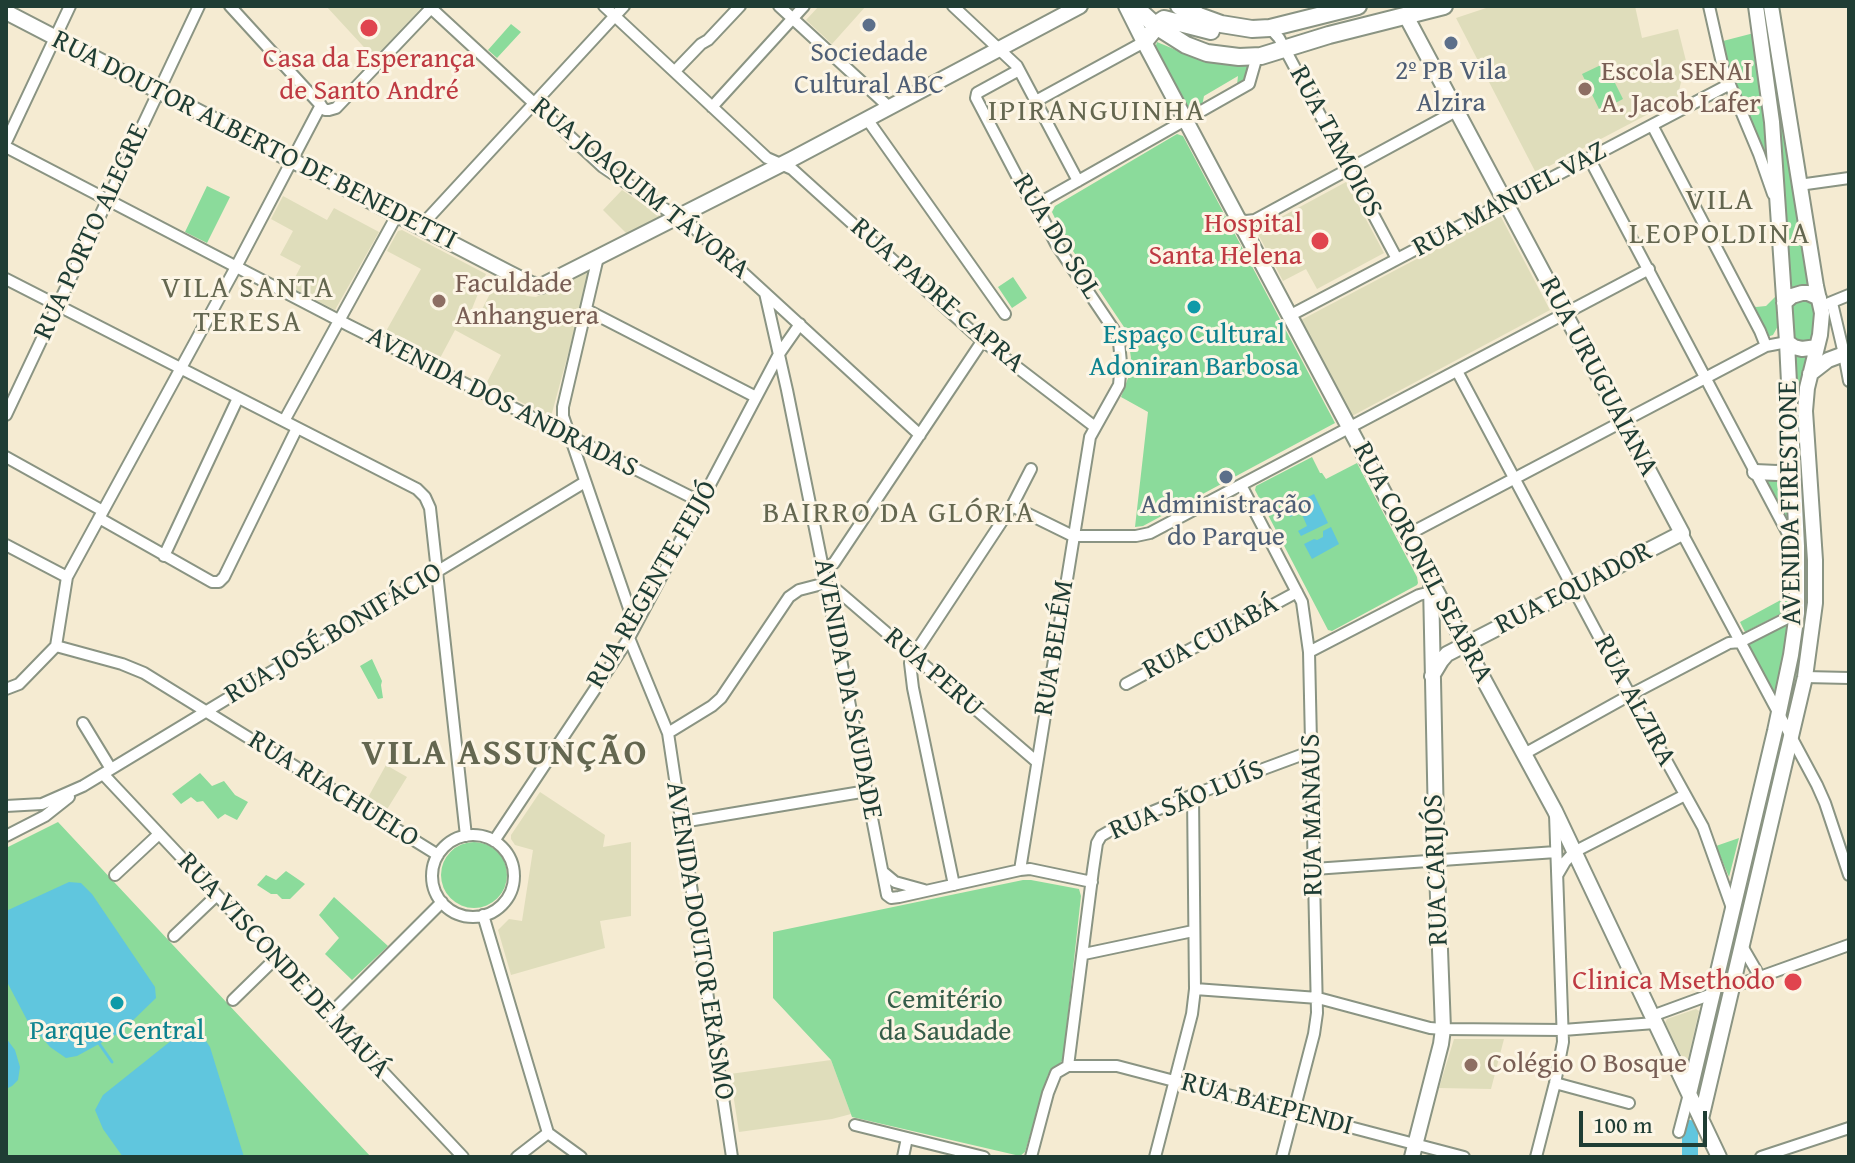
<!DOCTYPE html>
<meta charset="utf-8">
<style>
body{margin:0}
#map{position:relative;width:1855px;height:1163px;overflow:hidden;background:#f5ebd2;font-family:"Gentium Book Plus",serif}
canvas{display:block}
.frame{position:absolute;inset:0;border:8px solid #1f3d34;pointer-events:none}
.scale{position:absolute;left:1579px;top:1111px;width:128px;height:36px;box-sizing:border-box;border:4px solid #1f3d34;border-top:0;padding-left:10px;font-size:24px;line-height:28px;white-space:nowrap;color:#1f3d34;-webkit-text-stroke:6px #fcf5e5;paint-order:stroke}
</style>
<div id="map">
<canvas width="1855" height="1163"></canvas>
<div class="frame"></div>
<div class="scale">100 m</div>
</div>
<script>
const context = document.querySelector('canvas').getContext('2d');
context.lineJoin = 'round';
function fillPath(path, color) {
  context.fillStyle = color;
  context.fill(path, 'evenodd');
}
function toPath(rows) {
  const path = new Path2D();
  for (const r of rows) {
    if (r.length === 3) {
      path.moveTo(r[0] + r[2], r[1]);
      path.arc(r[0], r[1], r[2], 0, 2 * Math.PI);
      continue;
    }
    path.moveTo(r[0], r[1]);
    for (let i = 2; i < r.length; i += 2) path.lineTo(r[i], r[i + 1]);
  }
  return path;
}
function stroke(path, color, width, dash) {
  context.strokeStyle = color;
  context.lineWidth = width;
  context.lineCap = dash ? 'butt' : 'round';
  context.setLineDash(dash || []);
  context.stroke(path);
}
function write(font, color, halo, rows, align = 'center') {
  context.font = font + ' "Gentium Book Plus",serif';
  context.lineWidth = 6;
  context.setLineDash([]);
  context.textBaseline = 'middle';
  context.strokeStyle = halo;
  context.fillStyle = color;
  for (const [text, x, y, turn = 0] of rows) {
    context.save();
    context.translate(x, y);
    context.rotate((+turn || 0) * Math.PI / 180);
    context.textAlign = isNaN(turn) ? turn : align;
    if (halo) context.strokeText(text, 0, 0);
    context.fillText(text, 0, 0);
    context.restore();
  }
}
const built = toPath([
 [326,6,423,6,374,58],
 [819,6,866,6,832,44,806,20],
 [1492,6,1635,6,1642,38,1678,29,1686,61,1677,99,1536,173,1456,18],
 [1346,182,1384,253,1317,289,1306,269,1283,281,1258,234,1259,229],
 [622,190,659,215,659,219,628,235,603,210],
 [283,196,327,220,334,208,379,232,335,310,290,287,301,266,280,255,293,231,271,219],
 [1500,215,1550,310,1352,416,1301,320],
 [402,230,486,274,467,321,474,325,497,280,527,296,536,297,586,272,590,273,552,413,548,416,486,384,501,355,455,330,439,360,385,333,421,269,387,251,398,231],
 [386,765,407,777,386,811,366,801],
 [540,792,605,835,603,847,631,842,631,916,600,921,605,948,511,975,498,930,509,919,522,921,533,850,515,845,511,839,511,835],
 [1696,1009,1699,1011,1688,1059,1683,1059,1665,1023,1667,1019],
 [1454,1039,1504,1039,1491,1089,1439,1088],
 [831,1060,851,1114,832,1119,739,1132,730,1074]
]);
const green = toPath([
 [1760,6,1766,6,1809,286,1789,292],
 [511,24,521,32,497,58,488,50],
 [1754,33,1765,113,1767,161,1731,74,1723,41],
 [1157,42,1200,60,1247,66,1249,70,1245,80,1237,85,1238,76,1204,96,1202,106,1194,108,1188,107,1155,48],
 [1605,63,1623,99,1600,111,1582,74],
 [1177,134,1183,136,1335,423,1143,526,1135,527,1148,412,1121,397,1128,378,1131,358,1128,338,1124,327,1065,239,1052,212,1055,206],
 [207,186,230,197,207,243,185,232],
 [1013,277,1027,298,1012,308,998,287],
 [1801,296,1813,301,1817,321,1812,339,1808,342,1799,343,1791,336,1790,306],
 [1775,297,1778,326,1773,335,1767,337,1751,304,1756,307,1766,306],
 [1809,353,1800,387,1800,444,1808,584,1807,614,1802,648,1789,706,1786,708,1804,595,1804,580,1791,354],
 [1312,457,1320,473,1322,473,1326,479,1357,463,1417,577,1418,583,1417,585,1332,631,1328,630,1255,490,1256,486],
 [1787,477,1787,521,1765,479],
 [1790,595,1788,610,1745,632,1740,622],
 [1786,624,1788,626,1788,638,1775,693,1749,648,1750,644],
 [372,659,382,681,381,685,383,698,378,699,360,666],
 [1782,739,1701,1092,1698,1093,1696,1092,1778,740],
 [200,773,212,786,224,781,235,795,248,802,237,820,225,814,218,819,203,801,197,802,191,797,181,804,172,794],
 [58,822,371,1157,6,1157,6,848],
 [1739,838,1729,877,1716,846],
 [474,875,33],
 [286,871,305,884,290,899,282,899,277,894,271,894,257,885,266,875,276,880],
 [1023,880,1031,880,1079,889,1081,896,1063,1060,1048,1075,1025,1152,1020,1156,852,1117,831,1060,773,998,773,932],
 [334,897,388,946,352,980,325,954,339,938,319,915]
]);
const water = toPath([
 [1314,494,1328,523,1301,536,1298,531,1307,526,1301,512,1290,517,1286,508],
 [1331,527,1339,544,1312,559,1304,544,1314,539,1317,540,1323,537,1323,531],
 [69,882,81,883,92,894,155,987,156,998,121,1032,77,1056,66,1058,50,1047,27,1020,6,980,6,911],
 [186,1033,204,1038,210,1047,244,1157,123,1157,103,1129,95,1110,103,1095,177,1036],
 [6,1038,15,1050,20,1067,18,1080,12,1086,6,1089]
]);
const stream = toPath([
 [96,1039,112,1062]
]);
const river = toPath([
 [1690,1128,1690,1157]
]);
const minor = toPath([
 [230,6,325,110,329,110,336,108,433,6],
 [604,6,767,158,792,169,979,338,1095,427],
 [779,6,890,108],
 [953,6,1017,66,1078,181],
 [1709,6,1723,68,1759,154,1773,194],
 [431,8,603,167,668,211,680,215,920,435],
 [1270,28,1279,38,1397,259],
 [1019,70,977,93,976,98,1030,201,1039,207,1040,213,1056,244,1114,330,1119,342,1121,363,1119,385,1090,437,1020,870],
 [675,71,701,44,708,40,740,6],
 [1036,101,1144,42],
 [712,107,804,6],
 [867,119,1005,314],
 [1652,125,1760,331,1766,346],
 [6,142,70,6],
 [6,147,348,325,701,502],
 [1589,158,1787,532],
 [1799,185,1849,178],
 [1039,207,1048,198,1249,84,1257,56],
 [1238,219,1246,221,1255,220,1456,111],
 [420,227,624,6],
 [598,257,563,407,563,416,635,626],
 [6,279,417,489,425,497,430,508,466,836],
 [765,293,787,390,827,588,887,895,891,898,899,897,1020,870,1030,869,1092,882],
 [1832,303,1844,354,1849,381],
 [1827,304,1849,295],
 [587,310,756,397],
 [1289,316,1730,84],
 [1457,371,1630,695,1703,827,1732,908],
 [6,415,199,6],
 [284,421,397,215],
 [6,457,103,511],
 [1241,485,1302,602,1309,652,1317,1013,1314,1034,1282,1157],
 [1012,506,1073,536,1136,536,1150,533,1649,269],
 [99,518,212,582,219,582,224,577,297,428],
 [1682,533,1817,785,1825,803,1849,875],
 [1407,535,1766,346,1787,342],
 [6,545,67,577],
 [164,556,238,398],
 [823,569,834,563,983,340],
 [827,588,838,591,1037,762],
 [629,638,668,733,732,1157],
 [56,646,67,577,236,267,321,105],
 [56,646,122,664,144,673,438,855],
 [1309,652,1419,595,1431,592],
 [1805,677,1849,678],
 [1126,684,1297,592],
 [6,689,19,684,56,646],
 [83,723,111,769],
 [668,733,712,706,721,698,789,597,799,590,826,583],
 [1524,754,1630,695,1729,643,1740,642,1797,613],
 [103,774,463,1157],
 [6,806,42,804,83,786,585,482],
 [682,822,867,791],
 [473,876,41],
 [6,836,45,816,69,797],
 [494,841,629,638,779,354,800,324],
 [1314,869,1556,852],
 [883,872,895,882,924,890],
 [1558,874,1565,862,1574,852,1685,795],
 [115,875,159,834],
 [954,885,913,688,910,663,913,656,1012,506,1031,469],
 [483,915,548,1133,581,1157],
 [174,936,217,895],
 [1742,946,1760,977],
 [1084,954,1193,931],
 [1732,987,1849,945],
 [1195,989,1318,998,1430,1028,1443,1029,1563,1030,1655,1023],
 [233,1000,276,958],
 [329,1015,442,902],
 [1652,1016,1712,994],
 [1068,1066,1093,870,1097,843,1101,836,1120,825,1193,795,1312,751],
 [1555,1083,1629,1103],
 [855,1125,984,1157],
 [1679,1132,1689,1094],
 [517,1157,548,1133],
 [903,1157,907,1138],
 [1031,1157,1048,1093,1056,1073,1068,1066,1117,1066,1464,1157],
 [1155,1157,1192,1014,1195,989,1193,795],
 [1536,1157,1555,1083,1563,1042,1555,814],
 [1761,1157,1849,1128]
]);
const major = toPath([
 [1126,6,1144,42,1465,645,1555,811,1719,1157],
 [6,12,509,273,531,284,541,286,792,159,1080,6],
 [1406,16,1682,533,1447,654,1441,661,1432,676],
 [1784,303,1792,296,1802,293,1808,293,1819,298],
 [1787,342,1794,347,1802,349,1817,347],
 [1810,374,1828,360,1844,354],
 [1755,472,1777,473,1784,472,1792,466],
 [1689,1094,1775,731,1791,655,1797,613,1797,546,1787,342,1772,122,1756,6],
 [1701,1119,1805,677,1815,603,1815,560,1805,411,1807,388,1820,335,1822,313,1816,286,1771,6],
 [1412,1157,1441,1044,1443,1029,1437,871,1431,584]
]);
const highway = toPath([
 [1134,6,1156,26,1186,45,1207,53,1239,57,1261,56,1329,35,1444,6],
 [1179,6,1199,16,1221,24,1252,29,1270,28,1358,6],
 [1144,42,1161,21,1164,19,1211,31]
]);
const markers = [
 [869,25,8,"#5c6f8a"],
 [369,28,10,"#e0444e"],
 [1451,43,8,"#5c6f8a"],
 [1585,89,8,"#8d6e63"],
 [1320,241,10,"#e0444e"],
 [439,301,8,"#8d6e63"],
 [1194,307,8,"#0f9aa8"],
 [1226,477,8,"#5c6f8a"],
 [1793,982,10,"#e0444e"],
 [117,1003,8,"#0f9aa8"],
 [1471,1065,8,"#8d6e63"]
];
const serviceNames = [
 ["Sociedade",869,54],
 ["Cultural ABC",869,86],
 ["2º PB Vila",1451,72],
 ["Alzira",1451,104],
 ["Administração",1226,506],
 ["do Parque",1226,538]
];
const healthNames = [
 ["Casa da Esperança",369,60,"center"],
 ["de Santo André",369,92,"center"],
 ["Hospital",1302,225],
 ["Santa Helena",1302,257],
 ["Clinica Msethodo",1775,982]
];
const educationNames = [
 ["Escola SENAI",1601,73],
 ["A. Jacob Lafer",1601,105],
 ["Faculdade",455,285],
 ["Anhanguera",455,317],
 ["Colégio O Bosque",1487,1065]
];
const streetNames = [
 ["RUA DOUTOR ALBERTO DE BENEDETTI",254,141,27],
 ["RUA TAMOIOS",1335,142,62],
 ["RUA JOAQUIM TÁVORA",640,189,39],
 ["RUA MANUEL VAZ",1510,200,-28],
 ["RUA PORTO ALEGRE",92,232,-65],
 ["RUA DO SOL",1056,237,58],
 ["RUA PADRE CAPRA",937,296,41],
 ["RUA URUGUAIANA",1598,377,62],
 ["AVENIDA DOS ANDRADAS",502,403,27],
 ["AVENIDA FIRESTONE",1791,503,-91],
 ["RUA CORONEL SEABRA",1422,563,62],
 ["RUA REGENTE FEIJÓ",653,585,-60],
 ["RUA EQUADOR",1574,589,-27],
 ["RUA JOSÉ BONIFÁCIO",334,634,-31],
 ["RUA CUIABÁ",1211,638,-28],
 ["RUA BELÉM",1055,648,-81],
 ["RUA PERU",933,673,41],
 ["AVENIDA DA SAUDADE",847,689,79],
 ["RUA ALZIRA",1634,701,62],
 ["RUA RIACHUELO",333,790,32],
 ["RUA SÃO LUÍS",1187,801,-23],
 ["RUA MANAUS",1313,815,-91],
 ["RUA CARIJÓS",1437,870,-92],
 ["AVENIDA DOUTOR ERASMO",699,941,81],
 ["RUA VISCONDE DE MAUÁ",283,966,47],
 ["RUA BAEPENDI",1267,1105,15]
];
const cultureNames = [
 ["Espaço Cultural",1194,336],
 ["Adoniran Barbosa",1194,368],
 ["Parque Central",117,1032]
];
const parkNames = [
 ["Cemitério",945,1001],
 ["da Saudade",945,1033]
];
const neighbourhoodNames = [
 ["IPIRANGUINHA",1097,112],
 ["VILA",1720,201],
 ["LEOPOLDINA",1720,235],
 ["VILA SANTA",248,289],
 ["TERESA",248,323],
 ["BAIRRO DA GLÓRIA",899,514]
];
const districtNames = [
 ["VILA ASSUNÇÃO",505,755]
];
fillPath(built, '#dfddbb');
fillPath(green, '#8bdb9b');
fillPath(water, '#60c6de');
stroke(stream, '#60c6de', 3);
stroke(river, '#60c6de', 16);
stroke(minor, '#8a9483', 14);
stroke(major, '#8a9483', 18);
stroke(highway, '#8a9483', 20);
stroke(minor, '#fff', 10);
stroke(major, '#fff', 14);
stroke(highway, '#fff', 16);
for (const [x, y, r, color] of markers) {
  const dot = new Path2D();
  dot.arc(x, y, r, 0, 2 * Math.PI);
  context.fillStyle = color;
  context.fill(dot);
  stroke(dot, '#fcf5e5', 3);
}
write('28px', '#4e5e75', '#fcf5e5', serviceNames);
write('28px', '#be3a42', '#fcf5e5', healthNames, 'right');
write('28px', '#785e54', '#fcf5e5', educationNames, 'left');
write('28px', '#1f3d34', '#fcf5e5', streetNames);
write('28px', '#0d838f', '#fcf5e5', cultureNames);
write('28px', '#355d49', '#fcf5e5', parkNames);
context.letterSpacing = '2px';
write('30px', '#646750', '#fcf5e5', neighbourhoodNames);
context.letterSpacing = '0px';
context.letterSpacing = '2px';
write('bold 36px', '#646750', '#fcf5e5', districtNames);
context.letterSpacing = '0px';
</script>
